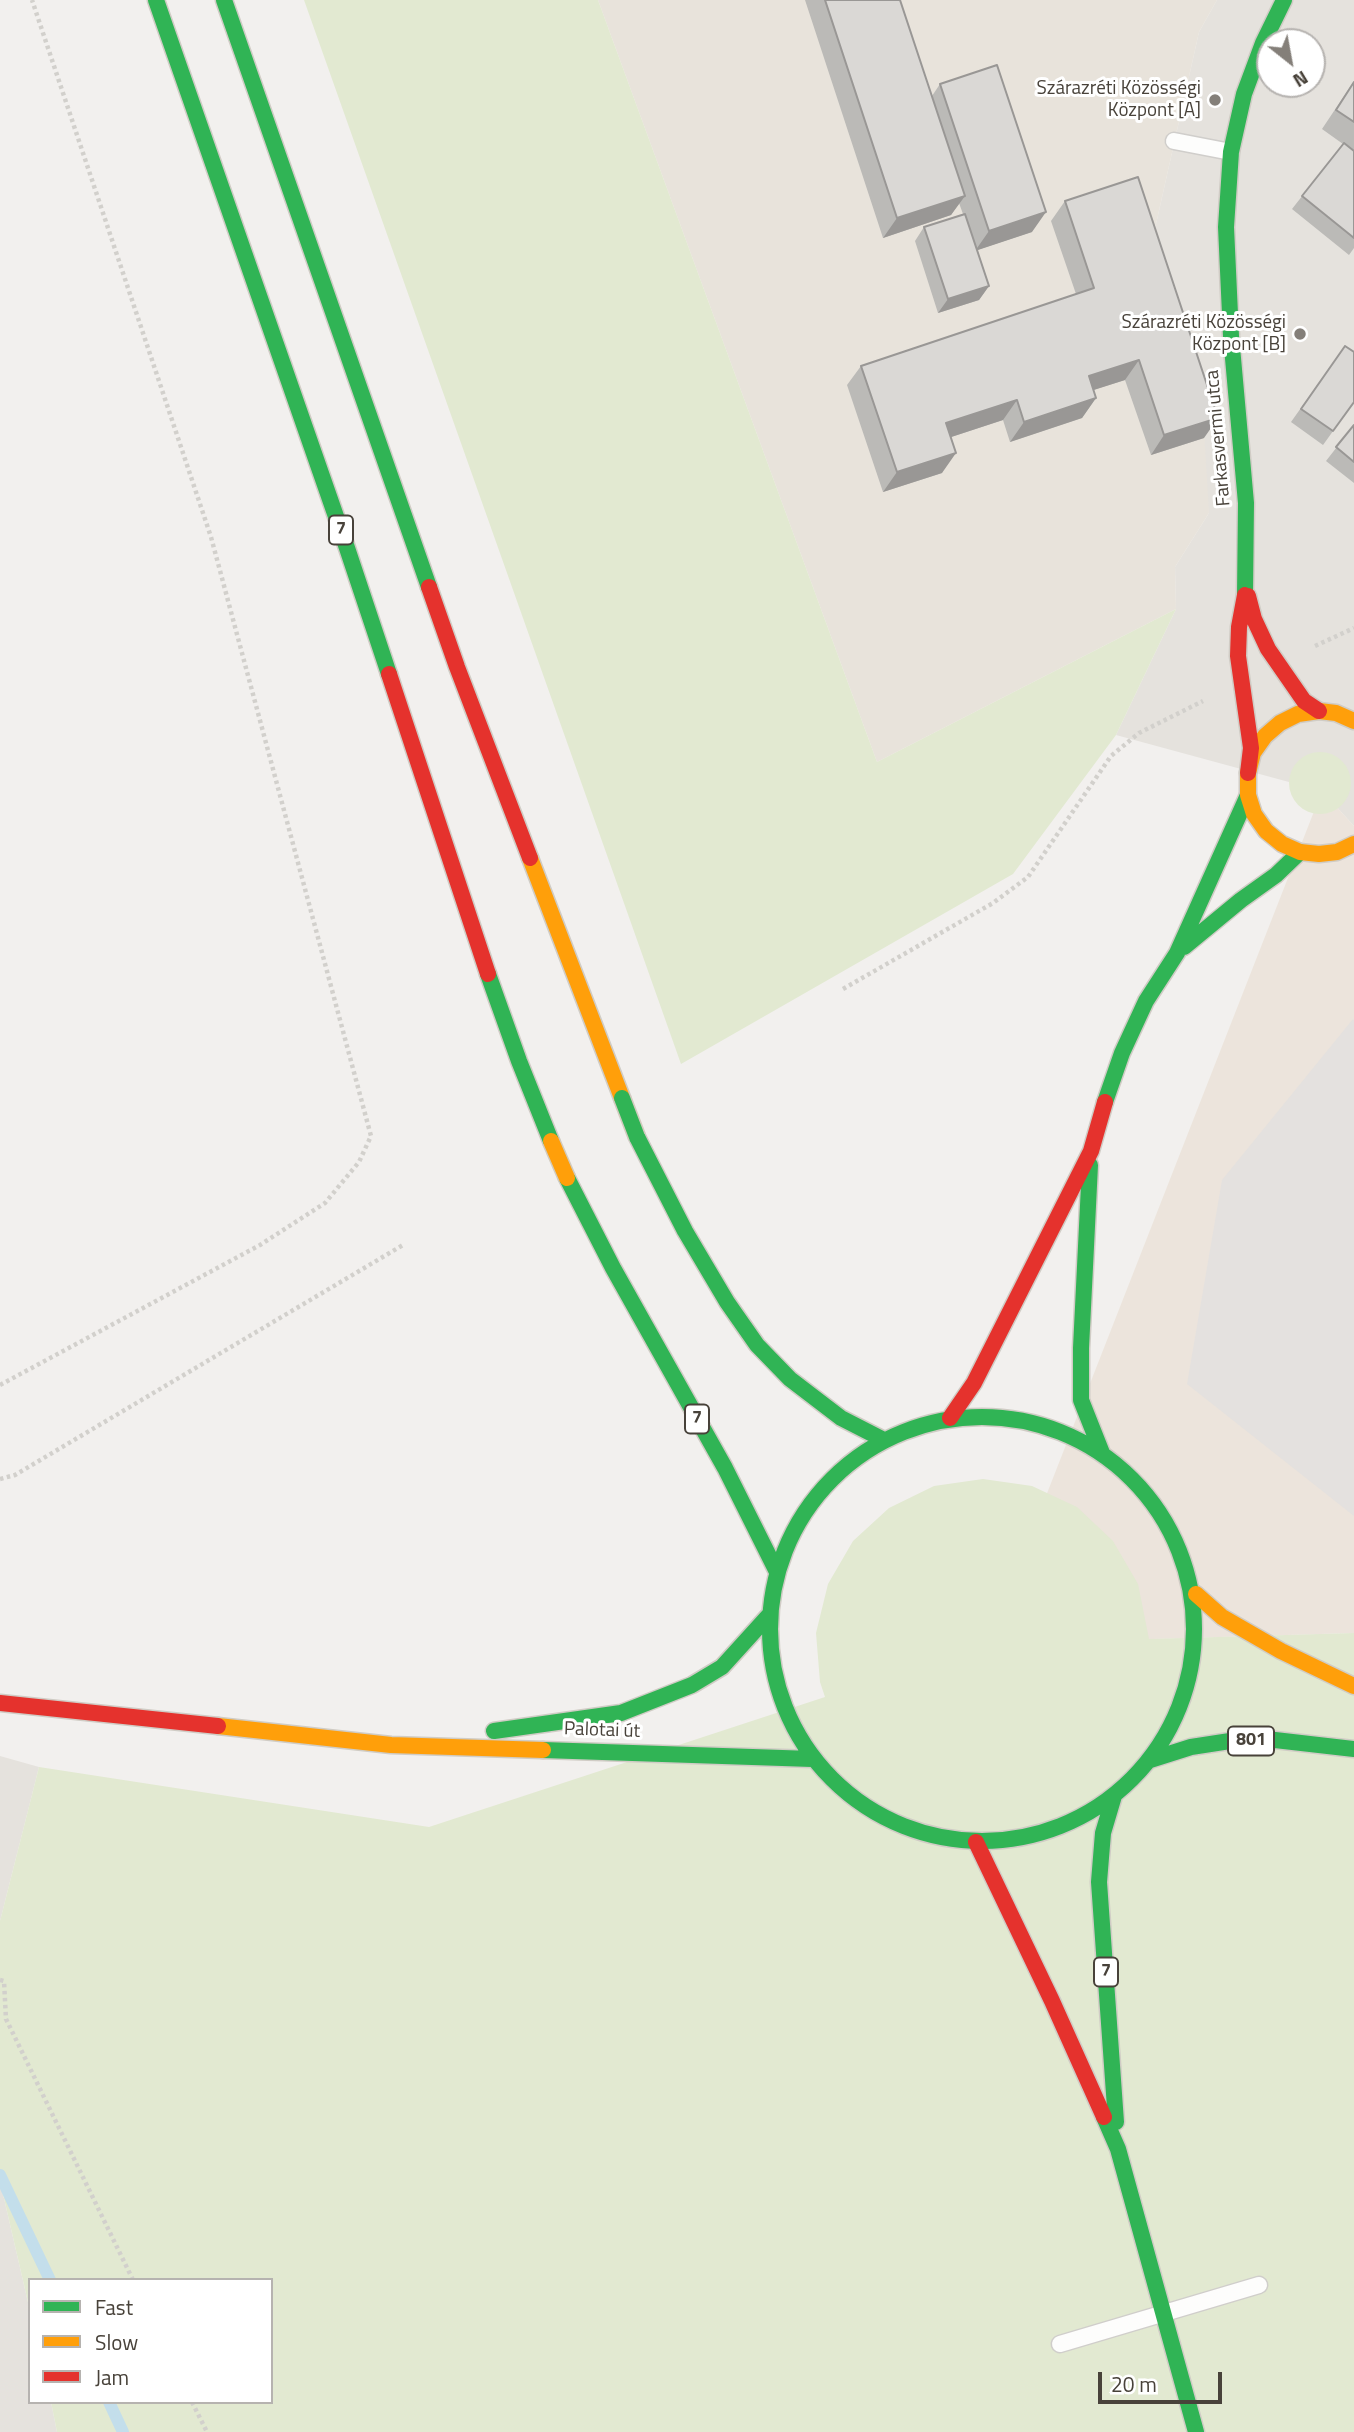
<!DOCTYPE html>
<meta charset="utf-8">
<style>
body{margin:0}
#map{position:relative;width:1354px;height:2432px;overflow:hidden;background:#f2f0ee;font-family:"Titillium Web",sans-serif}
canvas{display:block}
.legend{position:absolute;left:28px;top:2278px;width:245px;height:126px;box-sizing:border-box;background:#fff;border:2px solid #b6b3b0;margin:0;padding:9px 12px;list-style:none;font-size:21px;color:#48423a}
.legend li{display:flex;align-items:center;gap:14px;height:35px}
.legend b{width:35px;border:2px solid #b6b3b0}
.north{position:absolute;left:1256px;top:28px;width:70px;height:70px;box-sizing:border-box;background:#fff;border:2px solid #b6b3b0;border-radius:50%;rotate:149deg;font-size:19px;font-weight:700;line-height:28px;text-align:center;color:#48423a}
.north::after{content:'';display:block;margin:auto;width:24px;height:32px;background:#847f79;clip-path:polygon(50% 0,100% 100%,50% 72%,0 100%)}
.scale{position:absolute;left:1098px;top:2372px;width:124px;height:32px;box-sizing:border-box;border:4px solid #48423a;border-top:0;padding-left:9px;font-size:21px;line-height:24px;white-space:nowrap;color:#48423a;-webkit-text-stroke:5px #fff;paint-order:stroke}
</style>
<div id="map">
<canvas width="1354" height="2432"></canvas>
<ul class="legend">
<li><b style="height:9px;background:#30b455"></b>Fast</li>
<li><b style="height:9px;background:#ff9f0a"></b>Slow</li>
<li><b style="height:9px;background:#e5322d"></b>Jam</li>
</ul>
<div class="north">N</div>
<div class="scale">20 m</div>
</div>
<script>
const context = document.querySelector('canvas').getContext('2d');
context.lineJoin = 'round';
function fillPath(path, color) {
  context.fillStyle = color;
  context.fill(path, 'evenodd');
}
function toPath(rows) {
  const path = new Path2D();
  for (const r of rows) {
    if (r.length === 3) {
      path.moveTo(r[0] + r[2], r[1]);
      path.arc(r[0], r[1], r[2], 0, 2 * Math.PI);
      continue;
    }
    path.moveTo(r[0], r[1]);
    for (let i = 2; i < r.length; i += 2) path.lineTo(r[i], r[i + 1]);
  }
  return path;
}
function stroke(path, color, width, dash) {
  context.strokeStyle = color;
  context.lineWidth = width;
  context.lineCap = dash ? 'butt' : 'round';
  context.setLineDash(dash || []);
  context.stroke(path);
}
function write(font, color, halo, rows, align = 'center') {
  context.font = font + ' "Titillium Web",sans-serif';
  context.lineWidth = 6;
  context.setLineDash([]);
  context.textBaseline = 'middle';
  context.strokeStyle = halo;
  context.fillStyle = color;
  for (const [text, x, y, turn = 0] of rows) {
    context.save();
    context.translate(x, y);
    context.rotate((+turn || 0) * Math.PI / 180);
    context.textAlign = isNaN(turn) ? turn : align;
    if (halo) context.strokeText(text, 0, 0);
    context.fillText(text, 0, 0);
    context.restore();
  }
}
const residential = toPath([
 [1217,0,1354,0,1354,826,1322,791,1116,735,1176,609,1175,567,1209,513,1154,233,1199,32],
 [1270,42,1312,42,1312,84,1270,84],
 [0,1756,39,1767,0,1921],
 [0,2181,30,2311,30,2402,51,2402,57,2432,0,2432]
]);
const commercial = toPath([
 [1322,791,1354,826,1354,1633,988,1644]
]);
const education = toPath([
 [598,0,1217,0,1199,32,1154,233,1204,429,1209,513,1175,567,1176,609,877,762]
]);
const green = toPath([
 [304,0,598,0,877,762,1176,609,1116,735,1013,874,681,1064],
 [1320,783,31],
 [983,1479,1032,1486,1077,1507,1113,1541,1138,1584,1149,1639,1354,1633,1354,2432,57,2432,51,2402,271,2402,271,2280,30,2280,30,2311,0,2181,0,1921,39,1767,429,1827,825,1697,820,1682,816,1633,828,1584,853,1541,889,1508,934,1486]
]);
const parking = toPath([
 [1353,1019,1354,1020,1354,1516,1187,1384,1222,1180]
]);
const stream = toPath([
 [0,2175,50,2280],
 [109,2402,123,2432]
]);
const path = toPath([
 [1315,646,1354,628],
 [843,989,993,903,1028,877,1111,756,1139,733,1203,701],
 [0,1385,260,1245,325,1203,359,1162,371,1136,211,537,32,0],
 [0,1479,15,1475,403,1245],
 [0,1980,4,1981,6,2019,133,2280],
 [192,2402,207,2432]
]);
const lane = toPath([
 [1174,141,1231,152],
 [1060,2344,1259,2285]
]);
const fast = toPath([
 [156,0,347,548,389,674],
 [224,0,429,587],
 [1245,595,1246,503,1231,336,1226,227,1231,152,1244,94,1263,43,1284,0],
 [1184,947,1241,900,1276,875,1300,852],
 [488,974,519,1061,551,1141],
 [1105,1102,1122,1053,1146,1001,1177,953,1248,795],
 [637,1137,685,1231,727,1302,757,1345,790,1379,841,1418,884,1440],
 [1090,1165,1081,1348,1081,1400,1102,1453],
 [567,1178,613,1268,725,1468,777,1572],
 [982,1629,212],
 [494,1731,621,1713,692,1685,722,1667,770,1614],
 [543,1750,812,1759],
 [1150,1760,1191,1747,1230,1741,1275,1740,1354,1749],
 [1114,1796,1103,1833,1099,1882,1116,2122],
 [1104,2117,1118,2149,1196,2432]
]);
const slow = toPath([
 [1354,721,1336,713,1319,711,1298,714,1280,723,1265,736,1253,753,1248,773,1248,795,1254,814,1266,831,1282,844,1300,852,1319,854,1337,852,1354,844],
 [530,858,622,1098],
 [1196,1594,1222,1617,1281,1651,1354,1686],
 [218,1726,391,1745,543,1750]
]);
const jam = toPath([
 [429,587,457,667,530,858],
 [1245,595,1239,627,1238,656,1251,748,1248,773],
 [1248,596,1254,619,1268,649,1304,701,1319,711],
 [389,674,488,974],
 [950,1418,974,1383,1091,1151,1105,1102],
 [0,1703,218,1726],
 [976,1842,1052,2001,1104,2117]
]);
const fastBridge = toPath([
 [622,1098,637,1137]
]);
const slowBridge = toPath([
 [551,1141,567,1178]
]);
const wall = toPath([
 [805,0,900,0,932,96,940,84,1032,232,977,250,989,286,979,300,938,313,915,241,924,227,963,214,959,203,951,215,883,238],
 [1354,81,1354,248,1349,255,1292,209,1343,144,1322,129],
 [1065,201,1204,438,1151,455,1125,380,1093,390,1096,398,1082,418,1010,442,1003,420,951,437,942,473,883,492,847,385,861,366,1076,294,1051,221],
 [1345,346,1354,402,1323,445,1291,422],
 [1354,425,1354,483,1326,461]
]);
const shadedWall = toPath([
 [965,196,951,215,883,238,897,218],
 [1046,212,1032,232,975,251,989,231],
 [989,286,979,300,938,313,948,299],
 [1139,360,1125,380,1075,396,1089,376],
 [1096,398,1082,418,1010,442,1024,422],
 [1017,400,1003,420,933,443,946,423],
 [1218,418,1204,438,1151,455,1164,435],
 [956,453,942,473,883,492,897,472]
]);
const building = toPath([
 [825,0,900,0,965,196,897,218,825,0],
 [997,65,1046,212,989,231,940,84,997,65],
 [1354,82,1354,122,1336,110,1354,82],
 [1344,143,1354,151,1354,238,1302,196,1344,143],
 [1138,177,1218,418,1164,435,1139,360,1089,376,1096,398,1024,422,1017,400,946,423,956,453,897,472,861,366,1094,288,1065,201,1138,177],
 [965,214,989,286,948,299,924,227,965,214],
 [1345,346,1354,352,1354,402,1333,431,1301,409,1345,346],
 [1354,425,1354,462,1336,447,1354,425]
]);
const markers = [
 [1215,100,7,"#847f79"],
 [1300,334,7,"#847f79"]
];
const shields = [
 [341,530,24],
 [697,1419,24],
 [1251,1741,46],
 [1106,1972,24]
];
const shieldNames = [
 ["7",341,530],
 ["7",697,1419],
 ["801",1251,1741],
 ["7",1106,1972]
];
const poiNames = [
 ["Szárazréti Közösségi",1201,89],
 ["Központ [A]",1201,111],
 ["Szárazréti Közösségi",1286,323],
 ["Központ [B]",1286,345]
];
const streetNames = [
 ["Farkasvermi utca",1219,438,-95],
 ["Palotai út",602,1731,2]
];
fillPath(residential, '#e5e2dd');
fillPath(commercial, '#ece4dc');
fillPath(education, '#e8e3db');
fillPath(green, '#e2e9d1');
fillPath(parking, '#e4e1df');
stroke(stream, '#c3deeb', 12);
stroke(lane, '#d0cecb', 19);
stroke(fast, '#d0ccc5', 19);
stroke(slow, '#d0ccc5', 19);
stroke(jam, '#d0ccc5', 19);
stroke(path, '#d2d0cc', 4.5, [3.5, 3.5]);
stroke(lane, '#fdfdfc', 16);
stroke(fast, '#30b455', 16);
stroke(slow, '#ff9f0a', 16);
stroke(jam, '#e5322d', 16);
stroke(fastBridge, '#d2cbbe', 19, []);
stroke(slowBridge, '#d2cbbe', 19, []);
stroke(fastBridge, '#30b455', 16);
stroke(slowBridge, '#ff9f0a', 16);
fillPath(wall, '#bbbab7');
fillPath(shadedWall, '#999795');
fillPath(building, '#dad8d5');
stroke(building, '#999795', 2);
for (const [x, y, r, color] of markers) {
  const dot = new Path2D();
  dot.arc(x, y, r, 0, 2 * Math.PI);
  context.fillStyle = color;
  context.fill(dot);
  stroke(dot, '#fff', 2.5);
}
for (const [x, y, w] of shields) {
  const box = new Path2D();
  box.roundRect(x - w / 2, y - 14.5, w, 29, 5);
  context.fillStyle = '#fff';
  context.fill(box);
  stroke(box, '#48423a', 2);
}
write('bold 18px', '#48423a', null, shieldNames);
write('19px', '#48423a', '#fff', poiNames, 'right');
write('19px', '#48423a', '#fff', streetNames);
</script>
